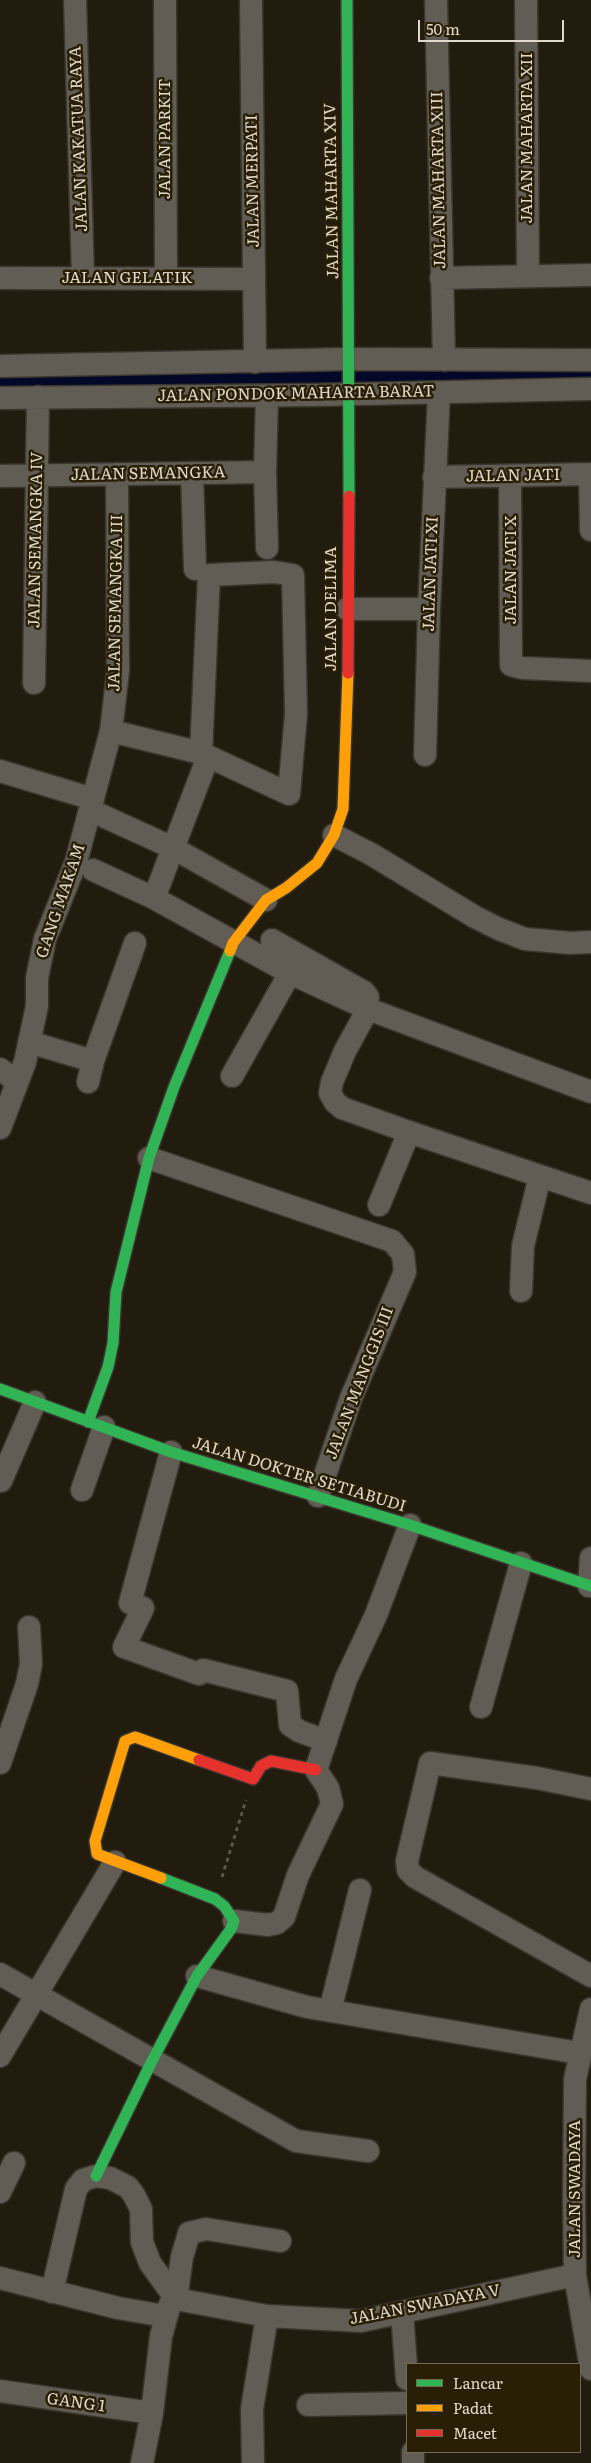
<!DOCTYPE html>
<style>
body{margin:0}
#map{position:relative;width:591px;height:2463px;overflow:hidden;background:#211c0e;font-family:Literata,serif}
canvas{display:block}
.legend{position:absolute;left:406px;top:2363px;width:175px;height:90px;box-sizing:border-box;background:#291f06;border:1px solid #736a55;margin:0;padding:6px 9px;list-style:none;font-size:15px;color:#e1dacc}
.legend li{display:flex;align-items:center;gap:10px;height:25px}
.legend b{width:25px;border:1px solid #736a55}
.scale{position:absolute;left:418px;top:20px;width:146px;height:22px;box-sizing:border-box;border:2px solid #e1dacc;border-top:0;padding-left:6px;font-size:15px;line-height:18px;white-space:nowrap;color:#e1dacc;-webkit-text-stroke:4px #291f06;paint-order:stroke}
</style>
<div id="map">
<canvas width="591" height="2463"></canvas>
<ul class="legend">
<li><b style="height:6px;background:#30b455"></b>Lancar</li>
<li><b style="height:6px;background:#ff9f0a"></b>Padat</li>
<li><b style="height:6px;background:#e5322d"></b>Macet</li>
</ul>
<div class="scale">50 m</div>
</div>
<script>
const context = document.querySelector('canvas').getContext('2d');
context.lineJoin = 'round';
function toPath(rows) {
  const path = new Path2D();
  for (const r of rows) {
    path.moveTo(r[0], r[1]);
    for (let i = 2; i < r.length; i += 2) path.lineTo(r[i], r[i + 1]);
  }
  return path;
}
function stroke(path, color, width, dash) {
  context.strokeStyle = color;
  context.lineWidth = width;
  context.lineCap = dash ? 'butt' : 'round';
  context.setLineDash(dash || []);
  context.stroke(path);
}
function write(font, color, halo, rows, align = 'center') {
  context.font = font + ' Literata,serif';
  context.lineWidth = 5;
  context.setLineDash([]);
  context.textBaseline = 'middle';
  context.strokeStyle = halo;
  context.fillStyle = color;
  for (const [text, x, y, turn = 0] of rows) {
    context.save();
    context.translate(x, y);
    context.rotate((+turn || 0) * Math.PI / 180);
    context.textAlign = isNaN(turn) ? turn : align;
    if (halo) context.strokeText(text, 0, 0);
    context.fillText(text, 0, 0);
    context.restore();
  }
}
const river = toPath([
 [0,379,220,374,591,372]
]);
const path = toPath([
 [222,1877,246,1800]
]);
const street = toPath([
 [75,0,83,278],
 [165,0,166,279],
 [251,0,255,362],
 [436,0,444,360],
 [526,0,528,276],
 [0,278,254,279],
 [441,278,591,275],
 [0,366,350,359,591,360],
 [267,396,265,472,267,548],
 [0,398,316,395,591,389],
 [192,473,195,569],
 [590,474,591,530],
 [0,476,265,472],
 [510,476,511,665,522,668,591,671],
 [434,477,591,474],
 [347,609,429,609],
 [34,683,38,397],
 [111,731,201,753,289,794,296,714,293,575,274,572,209,575,201,753],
 [425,755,429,609,439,393],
 [0,771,93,799],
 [90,810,173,848,266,900],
 [334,835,371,854,475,917,499,929,525,939,571,943,591,942],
 [93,870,154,898,290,973,368,1009,591,1092],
 [154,898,208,757],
 [272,940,364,992,368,997],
 [368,1009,345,1051,332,1082,330,1093,335,1102,342,1108,409,1132,591,1193],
 [29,1042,93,1061],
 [0,1069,17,1082],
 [232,1076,290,973],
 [88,1082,93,1061,135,943],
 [0,1128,25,1062,37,1006,37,978,45,939,76,862,111,731,118,671,117,474],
 [149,1158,392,1241,403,1254,405,1272,351,1398,318,1496],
 [379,1205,409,1132],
 [521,1291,523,1246,540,1176],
 [171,1452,130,1603,143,1608,124,1647,199,1674,203,1670,287,1691,290,1725,299,1731,326,1741],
 [1,1481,35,1402],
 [82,1490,104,1427],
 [589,1586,591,1558],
 [481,1707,521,1563],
 [0,1763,27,1684,31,1664,29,1627],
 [591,1789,537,1778,430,1763,407,1861,408,1870,415,1877,591,1976],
 [234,1921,268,1925,277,1923,284,1917,298,1875,332,1804,328,1788,316,1770,346,1679,376,1615,410,1525],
 [0,1974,296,2141,368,2151],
 [197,1976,307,2007,579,2053],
 [591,2009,575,2079,574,2202,575,2275,591,2369],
 [330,2011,360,1890],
 [0,2056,115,1862],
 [0,2192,14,2163],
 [0,2278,118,2308,165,2316],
 [52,2292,76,2189,83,2180,96,2176,110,2178,128,2187,134,2195,141,2209,142,2242,150,2263,176,2299],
 [176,2299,182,2257,189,2233,206,2229,280,2241],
 [402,2313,407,2379],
 [0,2391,152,2413],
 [308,2405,407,2403],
 [413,2452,413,2463],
 [142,2463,152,2413,161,2336,170,2304,176,2299,267,2316,361,2321,575,2275],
 [253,2463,252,2409,267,2316]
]);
const fast = toPath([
 [347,0,349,496],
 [0,1389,171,1452,410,1525,591,1586],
 [88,1422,108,1367,113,1343,116,1292,149,1158,174,1087,230,951],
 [96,2176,152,2061,197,1976,231,1929,234,1921,224,1906,215,1899,161,1878]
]);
const slow = toPath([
 [230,951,233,943,266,900,286,888,317,863,334,835,343,809,348,673],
 [161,1878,97,1854,95,1841,125,1741,135,1737,199,1760]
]);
const jam = toPath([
 [348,673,349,496],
 [199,1760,253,1779,261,1766,271,1761,316,1770]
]);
const streetNames = [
 ["JALAN MAHARTA XII",527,138,-90],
 ["JALAN KAKATUA RAYA",79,139,-92],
 ["JALAN PARKIT",165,139,-90],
 ["JALAN MAHARTA XIII",439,180,-91],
 ["JALAN MERPATI",253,181,-91],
 ["JALAN MAHARTA XIV",332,191,-91],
 ["JALAN GELATIK",127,278],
 ["JALAN PONDOK MAHARTA BARAT",296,394,-1],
 ["JALAN SEMANGKA",148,474,-1],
 ["JALAN JATI",513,476,-1],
 ["JALAN SEMANGKA IV",36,540,-89],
 ["JALAN JATI X",511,570,-90],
 ["JALAN JATI XI",431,574,-88],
 ["JALAN SEMANGKA III",116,603,-89],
 ["JALAN DELIMA",331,609,-90],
 ["GANG MAKAM",61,901,-71],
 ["JALAN MANGGIS III",360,1383,-69],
 ["JALAN DOKTER SETIABUDI",299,1475,17],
 ["JALAN SWADAYA",575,2189,-90],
 ["JALAN SWADAYA V",425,2305,-11],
 ["GANG 1",76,2403,8]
];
stroke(river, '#030828', 35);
stroke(street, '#3a352d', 25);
stroke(fast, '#3a352d', 14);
stroke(slow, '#3a352d', 14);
stroke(jam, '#3a352d', 14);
stroke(path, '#5b574d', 3, [4, 4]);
stroke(street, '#625d54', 22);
stroke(fast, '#30b455', 11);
stroke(slow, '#ff9f0a', 11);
stroke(jam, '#e5322d', 11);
write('16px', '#e1dacc', '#291f06', streetNames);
</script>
